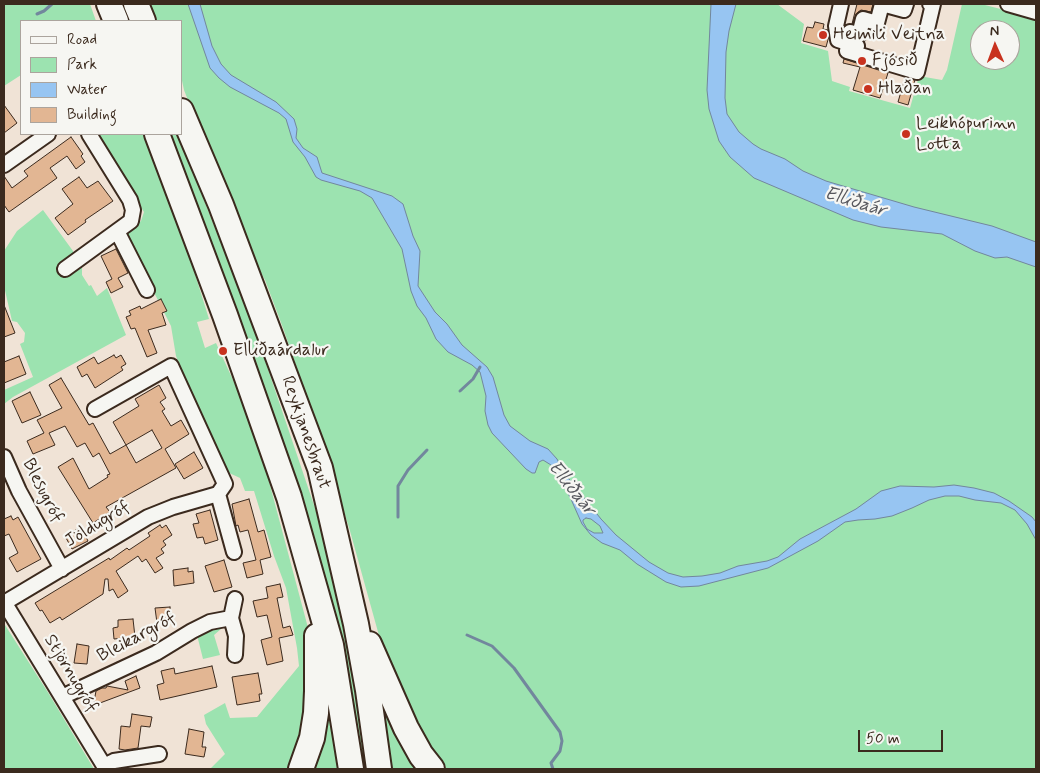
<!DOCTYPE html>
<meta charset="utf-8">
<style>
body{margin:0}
#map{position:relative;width:1040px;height:773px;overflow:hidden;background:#f0e3d6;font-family:Mynerve,sans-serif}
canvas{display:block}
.frame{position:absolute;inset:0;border:5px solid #3b2a1e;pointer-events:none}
.legend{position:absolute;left:20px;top:20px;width:162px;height:115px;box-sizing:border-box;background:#f6f6f2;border:1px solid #aba49d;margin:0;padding:6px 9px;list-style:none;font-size:15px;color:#3b2a1e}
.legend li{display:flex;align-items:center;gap:10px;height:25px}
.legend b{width:25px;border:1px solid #aba49d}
.north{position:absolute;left:970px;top:20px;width:50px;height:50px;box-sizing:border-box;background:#f6f6f2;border:1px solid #aba49d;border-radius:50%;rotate:358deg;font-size:14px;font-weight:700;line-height:20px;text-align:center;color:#3b2a1e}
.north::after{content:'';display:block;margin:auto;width:18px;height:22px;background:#c8321e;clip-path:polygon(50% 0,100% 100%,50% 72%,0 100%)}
.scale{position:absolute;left:858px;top:730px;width:85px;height:22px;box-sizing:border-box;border:2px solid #3b2a1e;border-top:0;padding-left:6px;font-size:15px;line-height:18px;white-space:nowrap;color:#3b2a1e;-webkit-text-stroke:4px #f6f6f2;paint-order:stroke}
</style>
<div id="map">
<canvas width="1040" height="773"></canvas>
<div class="frame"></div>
<ul class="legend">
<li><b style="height:6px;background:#f6f6f2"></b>Road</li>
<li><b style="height:14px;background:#9ce3b0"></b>Park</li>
<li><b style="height:14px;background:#97c5f2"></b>Water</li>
<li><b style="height:14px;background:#e2b693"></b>Building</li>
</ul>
<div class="north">N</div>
<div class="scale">50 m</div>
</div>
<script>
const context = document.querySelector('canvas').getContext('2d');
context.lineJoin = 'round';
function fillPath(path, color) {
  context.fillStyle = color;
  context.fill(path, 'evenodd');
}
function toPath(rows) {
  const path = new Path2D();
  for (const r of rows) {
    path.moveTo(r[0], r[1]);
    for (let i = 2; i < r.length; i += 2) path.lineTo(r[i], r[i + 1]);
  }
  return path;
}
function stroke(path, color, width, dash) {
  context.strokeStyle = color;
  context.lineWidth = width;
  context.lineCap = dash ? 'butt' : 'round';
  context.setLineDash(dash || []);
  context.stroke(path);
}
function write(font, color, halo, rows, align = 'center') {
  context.font = font + ' Mynerve,sans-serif';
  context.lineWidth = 4.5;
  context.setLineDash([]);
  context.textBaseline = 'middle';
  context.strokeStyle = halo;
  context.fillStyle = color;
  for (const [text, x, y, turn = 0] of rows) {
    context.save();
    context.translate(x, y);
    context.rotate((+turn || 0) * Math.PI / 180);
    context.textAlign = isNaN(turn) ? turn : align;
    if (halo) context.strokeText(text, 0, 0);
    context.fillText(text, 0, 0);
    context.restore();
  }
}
const green = toPath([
 [4,4,90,4,96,21,21,21,21,75,4,86],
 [148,4,777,4,804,24,801,43,828,51,832,81,850,87,849,91,910,108,919,76,942,80,947,70,962,4,981,4,1036,18,1036,769,447,769,433,755,410,721,383,650,350,531,322,441,283,328,265,280,242,238,184,90,181,76,181,21,156,21],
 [980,30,1010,30,1010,60,980,60],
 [93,134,143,134,190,248,190,258,209,319,197,322,205,348,216,343,239,393,263,459,311,639,312,699,290,769,210,769,225,754,206,724,204,715,225,703,230,718,257,717,299,666,297,648,286,588,274,556,254,491,245,491,240,478,225,471,183,379,183,373,176,356,171,326,128,241,128,231,141,221,144,212],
 [167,134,178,134,253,325,316,511,338,591,361,702,370,769,358,769,349,699],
 [43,210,73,251,73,254,82,261,82,275,89,286,91,285,97,296,107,288,126,335,13,397,4,404,4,390,33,377,20,344,24,342,25,333,17,322,12,321,4,286,4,251,17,231],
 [5,625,49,694,94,769,4,769,4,627],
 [217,625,221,629,214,635,220,655,203,659,197,635],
 [379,697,421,769,388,769],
 [330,704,339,769,309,769,324,705]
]);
const water = toPath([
 [188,4,200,4,212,46,221,64,231,75,276,102,294,119,297,129,296,138,303,148,317,157,322,173,392,196,403,204,413,236,420,251,418,286,435,312,447,324,462,345,487,367,493,377,504,415,510,426,530,441,548,449,557,459,565,474,601,519,616,535,649,562,668,573,683,577,702,576,720,573,738,566,767,561,778,557,800,539,856,509,881,491,900,486,934,487,954,485,974,488,994,493,1009,501,1032,517,1036,522,1036,540,1027,524,1015,510,1001,503,975,500,959,496,945,496,929,500,912,508,892,516,875,519,858,520,845,522,818,541,768,568,699,586,681,587,666,582,637,564,620,550,602,543,591,535,582,524,570,497,551,465,543,460,539,462,535,473,532,473,526,469,492,433,488,425,485,411,486,396,480,372,472,365,448,352,436,339,426,318,417,306,411,291,402,249,372,198,360,191,321,180,316,177,305,157,293,142,286,119,279,113,230,87,219,78,210,68,188,4],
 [586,518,591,519,600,526,603,533,594,533,587,529,583,522,583,520,586,518],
 [711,4,736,4,729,31,726,52,725,98,727,114,739,132,753,144,761,149,785,159,803,171,826,181,914,207,992,226,1036,242,1036,267,1007,257,995,258,975,251,942,234,881,227,853,220,754,178,730,157,719,141,709,109,707,90,711,4]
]);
const stream = toPath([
 [37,14,44,11,52,4],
 [460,391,473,379,480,367],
 [398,517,398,486,408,470,427,450],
 [467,635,492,646,514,668,560,732,562,741,560,751,551,763,553,769]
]);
const building = toPath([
 [857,4,873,4,871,12,861,10,857,13,852,24,857,4],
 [815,22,824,24,823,29,828,30,829,36,826,47,803,41,807,27,813,28,815,22],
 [844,59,888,73,880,98,853,90,860,67,843,63,844,59],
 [905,78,915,80,908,105,898,102,905,78],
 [4,105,17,123,4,133,4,105],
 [71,137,83,154,81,156,85,162,76,169,67,156,50,168,57,178,9,212,4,205,4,176,12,188,28,176,24,171,71,137],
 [79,177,87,188,98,181,113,201,85,220,86,222,68,235,55,218,73,204,62,189,79,177],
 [116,249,128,273,118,278,123,287,111,293,106,282,112,279,101,256,116,249],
 [161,299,167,311,162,313,166,325,148,330,157,353,147,357,135,328,131,329,126,317,131,315,129,311,140,306,141,309,161,299],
 [4,305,15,333,4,337,4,305],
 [114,355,116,358,121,355,126,364,121,367,123,370,95,388,87,374,82,377,77,367,94,357,98,364,114,355],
 [19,356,26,374,4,383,4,362,19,356],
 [61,378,89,425,93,423,110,454,126,445,113,422,139,406,135,399,159,385,166,398,160,402,165,409,162,411,171,426,181,420,189,434,165,449,176,468,106,507,110,512,93,523,58,467,73,458,89,489,108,477,107,475,110,474,99,453,93,457,85,443,77,447,65,426,49,433,55,445,33,454,27,441,44,433,37,420,62,408,49,385,61,378],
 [152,430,162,448,136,463,126,445,152,430],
 [30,392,41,415,22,423,12,401,30,392],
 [194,452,203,468,184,479,175,464,194,452],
 [249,499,258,532,264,530,271,557,260,560,263,574,247,578,243,563,256,560,248,530,240,532,238,525,236,526,232,504,249,499],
 [210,510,218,540,205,544,203,537,197,538,193,524,199,523,196,514,210,510],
 [11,516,13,520,18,517,41,559,17,572,9,558,18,553,9,534,4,536,4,519,11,516],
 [160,525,162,528,166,525,172,535,163,541,166,545,161,549,164,553,156,558,163,568,155,573,146,559,142,562,138,556,116,571,128,591,118,598,113,589,109,591,108,579,105,579,103,594,62,620,60,617,50,623,42,610,40,611,35,603,109,558,110,560,127,548,129,550,150,536,148,533,160,525],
 [81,527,88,541,72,549,65,536,81,527],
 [224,560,232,587,214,592,205,566,224,560],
 [188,568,188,572,193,571,194,583,174,586,173,570,188,568],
 [280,584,283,597,277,598,283,628,290,626,293,635,279,638,283,661,267,665,261,640,272,637,267,615,257,617,253,601,268,598,266,587,280,584],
 [170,607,171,618,166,619,167,622,157,623,155,608,170,607],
 [133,619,135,637,114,639,113,628,118,627,118,620,133,619],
 [77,644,89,646,87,664,74,663,77,644],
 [212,666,217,687,160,700,157,685,164,683,161,671,174,668,175,674,212,666],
 [258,673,262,694,259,694,260,701,237,705,232,677,258,673],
 [136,676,140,688,100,703,94,702,96,691,102,688,106,688,107,686,128,690,125,681,136,676],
 [132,714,152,717,150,727,141,726,138,748,125,750,119,749,121,726,130,727,132,714],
 [189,729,204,732,202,747,206,747,204,757,185,754,189,729]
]);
const street = toPath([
 [841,4,836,26,838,40,857,46],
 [906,4,904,10,882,4,877,23,863,19,859,35,850,32,847,51,917,72,933,4,930,4],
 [1008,4,1036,12],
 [4,165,48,134],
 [117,231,147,290],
 [65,269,131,221,133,210,130,200,89,134],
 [4,457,19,491,62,569],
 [218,494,234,552],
 [4,602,106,769],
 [4,603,148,517,173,507,218,494,225,484,171,366,95,409],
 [235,655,236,636,231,618,235,599],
 [62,697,156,653,192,631,210,622,231,618],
 [104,766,114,761,159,754]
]);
const highway = toPath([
 [109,4,116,21],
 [136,4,143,21],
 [181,111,221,205,320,468,356,624,368,690,379,769],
 [157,134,225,315,289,497,331,645,351,769],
 [369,644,406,728,421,755,432,769],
 [301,769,312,738,316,713,317,691,317,636]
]);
const markers = [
 [823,35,5,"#c8321e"],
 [862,61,5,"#c8321e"],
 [868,89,5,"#c8321e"],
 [906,134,5,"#c8321e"],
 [223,351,5,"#c8321e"]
];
const poiNames = [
 ["Heimili Veitna",833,35],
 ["Fjósið",872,61],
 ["Hlaðan",878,89],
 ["Leikhópurinn",916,124],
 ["Lotta",916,145],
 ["Elliðaárdalur",233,351]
];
const streetNames = [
 ["Reykjanesbraut",305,433,71],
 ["Blesugróf",42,491,63],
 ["Jöldugróf",98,525,-31],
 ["Bleikargróf",137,638,-28],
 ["Stjörnugróf",70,674,59]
];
const waterNames = [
 ["Elliðaár",855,203,17],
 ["Elliðaár",571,489,51]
];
fillPath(green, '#9ce3b0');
fillPath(water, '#97c5f2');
stroke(water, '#72879d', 1);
stroke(stream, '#72879d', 3);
fillPath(building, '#e2b693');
stroke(building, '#3b2a1e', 1);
stroke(street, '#3b2a1e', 18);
stroke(highway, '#3b2a1e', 28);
stroke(street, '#f6f6f2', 14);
stroke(highway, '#f6f6f2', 24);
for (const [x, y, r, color] of markers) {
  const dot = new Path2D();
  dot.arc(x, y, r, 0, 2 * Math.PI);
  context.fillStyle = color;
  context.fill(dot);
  stroke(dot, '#f6f6f2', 2);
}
write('18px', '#3b2a1e', '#f6f6f2', poiNames, 'left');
write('18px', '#3b2a1e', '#f6f6f2', streetNames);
write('italic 19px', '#57585e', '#f6f6f2', waterNames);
</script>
